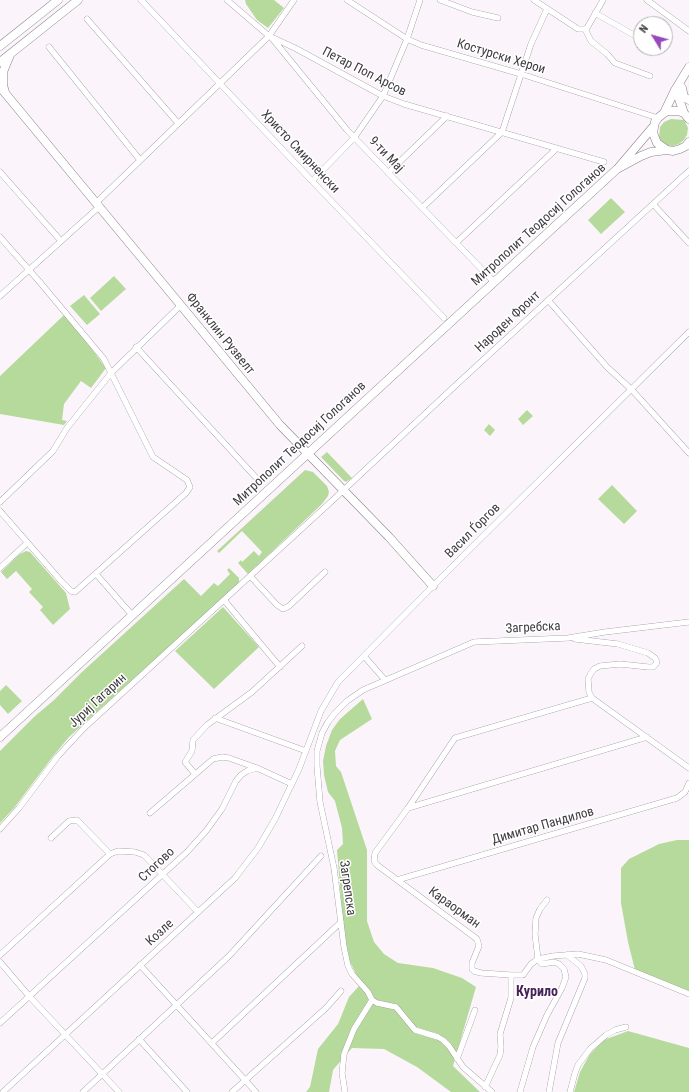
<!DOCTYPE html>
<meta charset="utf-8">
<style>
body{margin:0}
#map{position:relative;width:689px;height:1092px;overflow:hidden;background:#fbf5fb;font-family:"Roboto Condensed",sans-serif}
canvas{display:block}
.north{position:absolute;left:633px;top:16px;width:40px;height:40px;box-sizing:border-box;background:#fff;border:1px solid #b2b1b2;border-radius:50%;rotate:307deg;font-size:11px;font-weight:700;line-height:16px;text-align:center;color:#3e3b3e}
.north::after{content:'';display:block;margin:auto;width:14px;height:18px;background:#974abb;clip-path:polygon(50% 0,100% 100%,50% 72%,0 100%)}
</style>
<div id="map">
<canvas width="689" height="1092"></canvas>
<div class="north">N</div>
</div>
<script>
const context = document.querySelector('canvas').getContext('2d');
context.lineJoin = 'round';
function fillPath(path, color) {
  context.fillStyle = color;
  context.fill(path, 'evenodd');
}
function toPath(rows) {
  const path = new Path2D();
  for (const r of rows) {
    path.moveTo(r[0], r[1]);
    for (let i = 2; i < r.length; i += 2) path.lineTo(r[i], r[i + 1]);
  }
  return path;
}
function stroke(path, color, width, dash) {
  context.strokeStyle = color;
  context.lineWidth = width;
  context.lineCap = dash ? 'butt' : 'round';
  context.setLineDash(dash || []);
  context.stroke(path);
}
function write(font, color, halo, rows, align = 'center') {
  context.font = font + ' "Roboto Condensed",sans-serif';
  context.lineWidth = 3;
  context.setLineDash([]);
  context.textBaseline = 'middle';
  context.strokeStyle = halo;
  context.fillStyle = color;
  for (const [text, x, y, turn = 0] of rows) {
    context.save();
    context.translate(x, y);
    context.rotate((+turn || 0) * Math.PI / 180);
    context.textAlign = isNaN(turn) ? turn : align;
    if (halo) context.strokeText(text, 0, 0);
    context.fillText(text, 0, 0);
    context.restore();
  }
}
const green = toPath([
 [245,0,274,0,284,8,268,28,257,20,246,4],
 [671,119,684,120,688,128,687,135,684,140,679,144,673,146,663,145,659,138,660,127,664,122],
 [611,198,625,212,601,234,588,220],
 [114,276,126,289,101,311,90,298],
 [84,295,100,314,87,325,70,306],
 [64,315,88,344,106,368,91,388,81,381,64,404,62,420,67,421,64,425,0,414,0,376],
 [527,410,533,416,523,425,518,419],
 [489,424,495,430,490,436,484,430],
 [327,452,352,478,346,482,344,481,321,457],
 [305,470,313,472,327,486,329,492,328,496,322,504,248,574,238,563,241,560,242,562,254,551,259,556,262,552,242,531,219,553,217,551],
 [612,485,637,511,624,524,598,499],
 [26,551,30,552,66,593,70,609,53,625,40,610,43,607,29,592,32,589,16,571,7,579,1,572,20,554],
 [229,568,239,578,239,582,238,584,69,737,54,755,14,808,0,823,0,751,34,717,54,700,82,672,184,579,201,596,214,583,218,586,230,574,227,570],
 [223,607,259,647,214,689,175,651],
 [6,685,22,701,8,714,0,705,0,691],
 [363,699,372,719,340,740,335,751,336,766,341,772,367,850,367,921,374,942,384,954,398,963,433,968,462,978,476,987,453,1066,480,1092,451,1092,417,1067,384,1049,352,1048,333,1070,329,1092,306,1092,310,1087,318,1049,338,1024,349,997,359,986,358,978,350,962,345,943,343,924,337,850,343,844,342,828,335,801,328,792,324,775,323,761,326,746,332,730,340,719],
 [677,840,689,840,689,991,635,970,628,942,621,903,621,868,629,859,659,844],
 [628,1031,689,1048,689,1092,574,1092,580,1072,590,1054,604,1040]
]);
const street = toPath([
 [141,0,312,181,444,318],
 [227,0,269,36,295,48,383,96,404,104,604,162],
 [347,0,407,39,421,45,521,74,658,118],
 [440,0,472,12,498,18],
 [534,0,578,29,585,29],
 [647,0,689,31],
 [595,13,641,39],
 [87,19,178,123],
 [585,29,591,41,607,54,615,63,650,76],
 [585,29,587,28,603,0],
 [271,37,347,130,494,282],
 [49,47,140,160],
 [0,172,61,241],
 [388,173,447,116],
 [312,181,354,138,383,96,407,39,420,0],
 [97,202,269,36,294,0],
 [653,204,689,243],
 [422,208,502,132,531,44,547,9],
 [0,237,38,280,104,359,153,457,187,480,190,487,186,493,75,592,71,591,61,581,0,511],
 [456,243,556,149],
 [0,296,100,206],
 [548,300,607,367,632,390,689,453],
 [136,347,260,482],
 [0,502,53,451,67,428,111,373,181,305],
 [0,568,27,543],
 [96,574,132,615],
 [250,576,277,605,283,609,289,606,325,572],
 [224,600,280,667],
 [575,639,618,644,648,653,655,658,657,662,656,664,653,667,648,667,620,664,600,666,594,669,591,673,588,679,589,692,592,698,689,768],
 [364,656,385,680],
 [592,698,455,738,408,808,375,853,374,861,377,865,477,939,479,946,472,963,472,969,474,971,481,973,511,975,523,975,531,964,538,959,553,956,578,954,606,960,689,994],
 [215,718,306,751],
 [195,774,185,762,192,751,193,740,207,725,252,692,302,646],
 [408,808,647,737],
 [150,813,213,759,222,757,229,758,257,768],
 [0,829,19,808,58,756,84,728,333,500,457,384,689,171],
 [51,838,69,821,77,820,110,854],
 [397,880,677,798,685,792,689,783],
 [0,955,110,854,118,851,135,852,144,855,198,912],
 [0,962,29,996,119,1092],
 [140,965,256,1092],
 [0,1023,187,852,206,831,222,809,236,781,241,775,247,771,257,768,292,784],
 [139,1039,187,1092],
 [212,1043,341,922],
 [457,1059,475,1010],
 [485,1087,500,1055,501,1047,500,1034,511,998,511,975],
 [3,1092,235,878,258,848,275,819,299,769,321,711,338,682,444,575,689,332],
 [83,1092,229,956,321,856],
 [232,1092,326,1008,341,991],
 [345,1092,342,1073,344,1054,354,1029,372,1000],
 [492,1092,463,1067,449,1046,443,1040,438,1037,415,1030,396,1007,377,1003,372,1000,368,992,352,974,348,966,344,947,334,868,320,802,317,766,317,751,322,733,328,722,335,713,347,701,363,690,474,642,568,638,605,632,689,622],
 [520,1092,533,1047,547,1015,562,988,566,977,564,969,559,964,554,962,542,964,538,959,535,934,536,918,540,909,547,900],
 [549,1092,558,1043,585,978,585,974,581,966,567,955],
 [570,1092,575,1073,578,1065,590,1049,606,1035,615,1030,626,1027]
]);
const secondary = toPath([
 [0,46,58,0],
 [0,62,78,0],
 [680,85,679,99,684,113],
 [0,87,280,425,389,537,433,586],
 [682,88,684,97,689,100],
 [5,92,3,85,3,72,10,55],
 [664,113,675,90,689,67],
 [689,119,684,113,678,111,668,111,664,113,658,118,655,122,653,133,657,143,667,150,673,151,680,149,686,146,689,142],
 [619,167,653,127],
 [0,737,617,169,641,156,651,152,667,150]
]);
const streetNames = [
 ["Костурски Херои",501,57,17],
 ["Петар Поп Арсов",364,72,27],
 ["Христо Смирненски",300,152,47],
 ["9-ти Мај",386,155,46],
 ["Митрополит Теодосиј Гологанов",539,225,-42],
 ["Народен Фронт",508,322,-43],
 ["Франклин Рузвелт",220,334,51],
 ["Митрополит Теодосиј Гологанов",300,444,-43],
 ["Васил Ѓоргов",473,531,-45],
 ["Загребска",533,628,-3],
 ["Јуриј Гагарин",98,701,-43],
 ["Димитар Пандилов",543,826,-16],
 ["Стогово",157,865,-43],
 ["Загрепска",347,888,82],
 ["Караорман",454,908,36],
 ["Козле",160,933,-43]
];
const neighbourhoodNames = [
 ["Курило",537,992]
];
fillPath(green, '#b6da9b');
stroke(street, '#898389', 6);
stroke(secondary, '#898389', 9);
stroke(street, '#fff', 5.5);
stroke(secondary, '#fff', 8);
write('13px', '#3e3b3e', '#fff', streetNames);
write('bold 14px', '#472259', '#fff', neighbourhoodNames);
</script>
